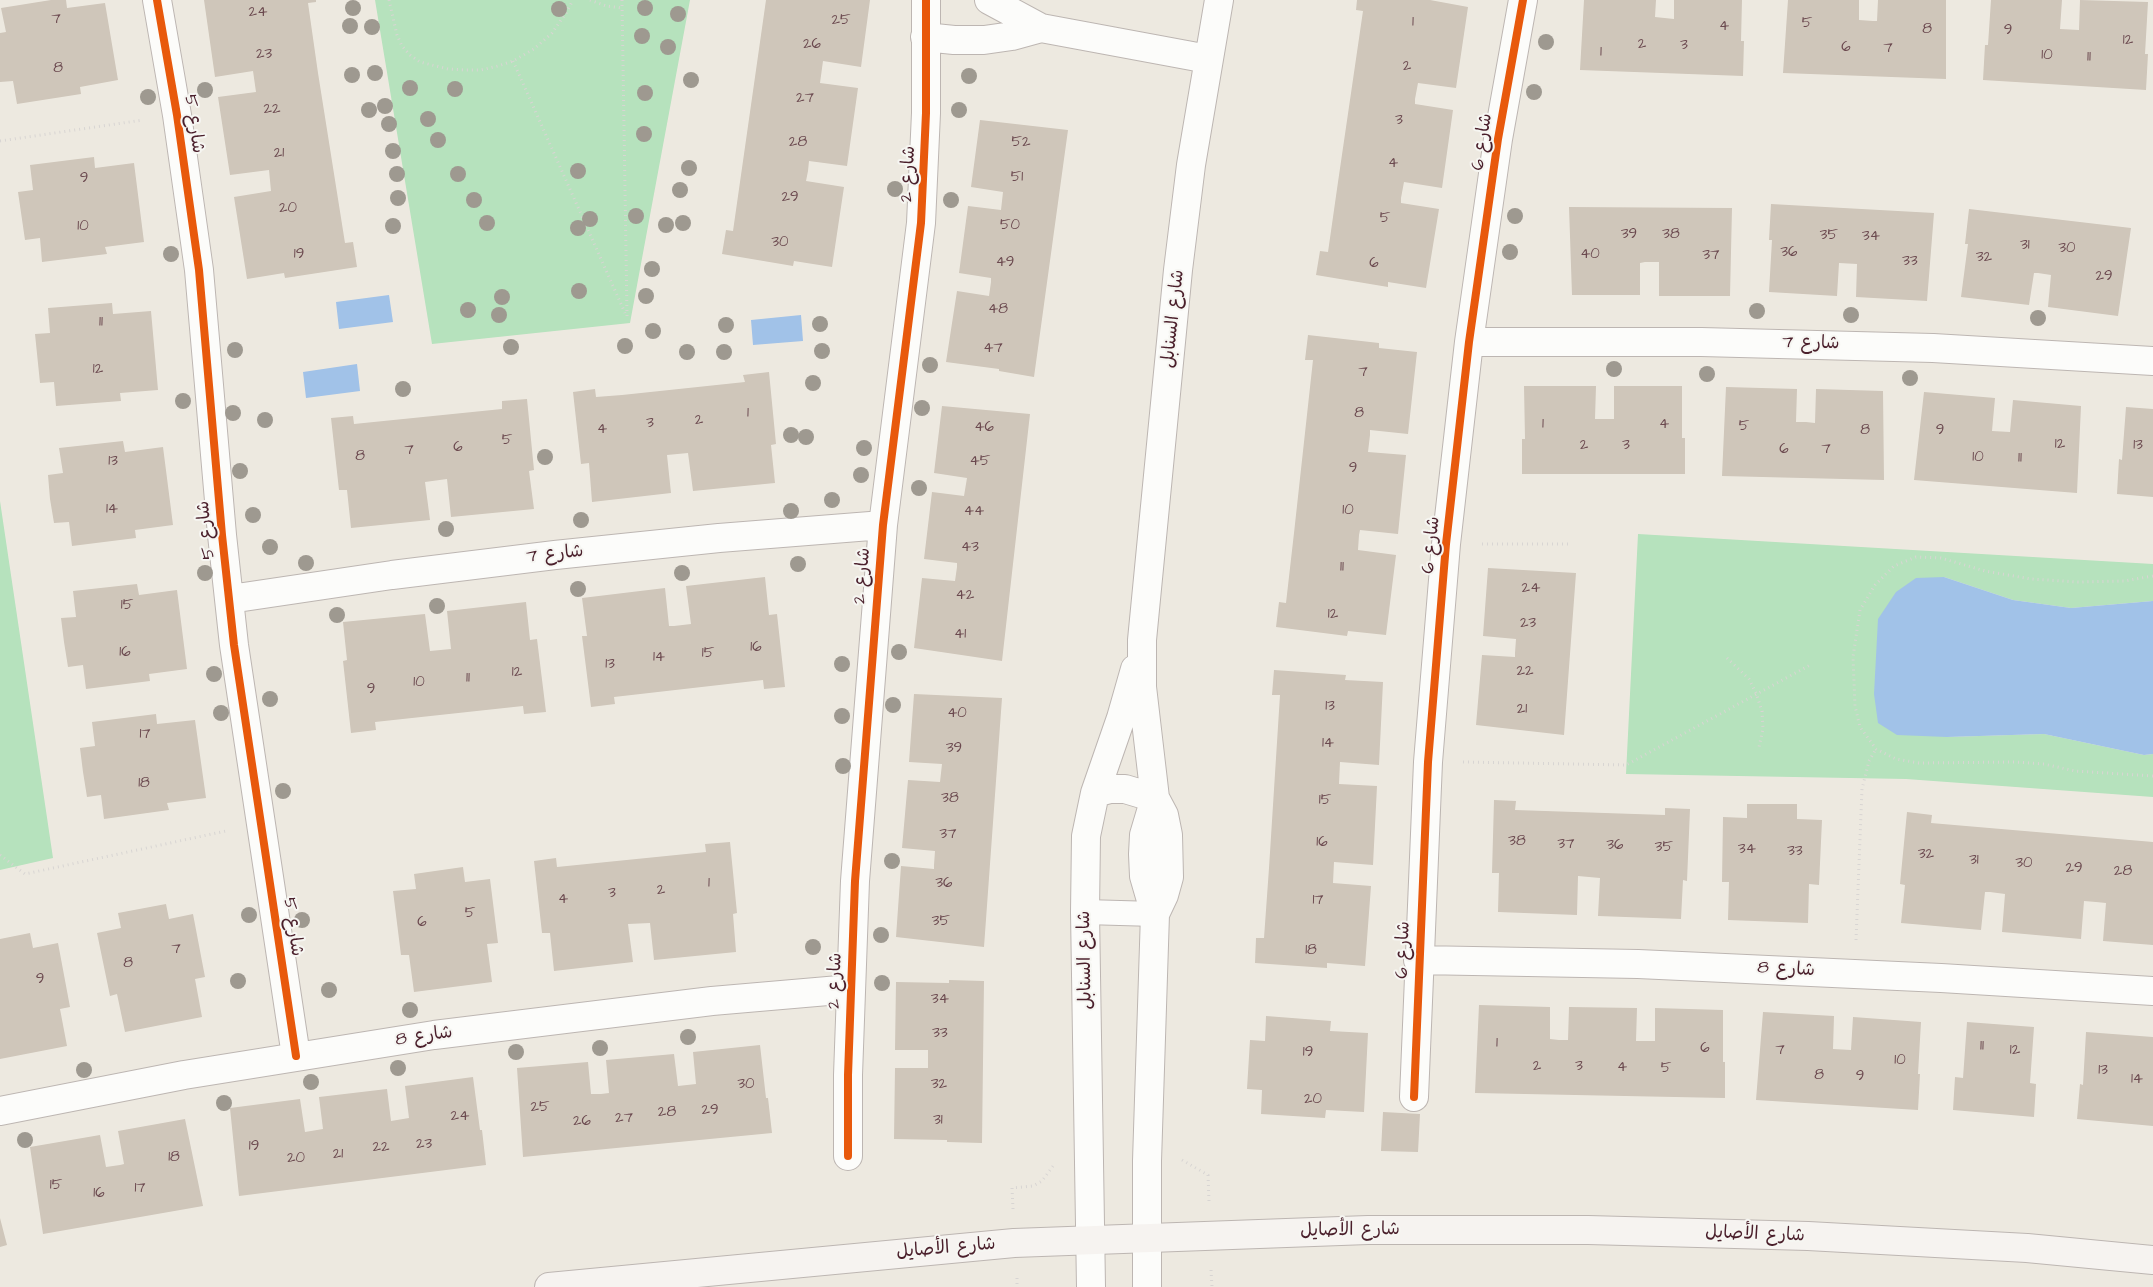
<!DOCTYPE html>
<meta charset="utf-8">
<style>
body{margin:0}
canvas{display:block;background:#ede9e0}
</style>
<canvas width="2153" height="1287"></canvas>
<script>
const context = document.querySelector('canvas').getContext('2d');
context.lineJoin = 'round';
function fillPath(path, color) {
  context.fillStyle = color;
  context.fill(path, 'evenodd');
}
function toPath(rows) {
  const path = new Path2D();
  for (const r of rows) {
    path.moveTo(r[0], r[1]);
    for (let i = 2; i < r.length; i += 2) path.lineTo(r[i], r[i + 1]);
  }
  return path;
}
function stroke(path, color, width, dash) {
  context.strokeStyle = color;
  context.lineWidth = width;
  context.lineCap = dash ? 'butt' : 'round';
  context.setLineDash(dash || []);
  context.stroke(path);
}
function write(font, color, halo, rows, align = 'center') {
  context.font = font + ' "Architects Daughter","Playpen Sans Arabic",sans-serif';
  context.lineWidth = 4;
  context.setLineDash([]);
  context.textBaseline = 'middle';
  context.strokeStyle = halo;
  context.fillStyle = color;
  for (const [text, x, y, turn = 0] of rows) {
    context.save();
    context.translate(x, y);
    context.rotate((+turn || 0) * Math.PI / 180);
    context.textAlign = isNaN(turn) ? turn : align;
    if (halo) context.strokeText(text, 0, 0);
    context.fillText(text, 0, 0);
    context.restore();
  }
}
const green = toPath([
 [375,0,690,0,630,323,432,344],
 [0,501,53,858,0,870],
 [1638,534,2153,564,2153,601,2071,608,2013,600,1944,577,1947,737,2044,734,2144,755,2153,754,2153,797,1906,779,1626,774]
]);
const water = toPath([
 [389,295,393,322,339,329,336,302],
 [801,315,803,341,753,345,751,320],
 [357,364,360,391,306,398,303,372],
 [1944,577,2013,600,2071,608,2153,601,2153,754,2144,755,2044,734,1947,737,1897,735,1878,723,1874,694,1878,619,1896,592,1916,578]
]);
const building = toPath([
 [51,0,66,0,67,8,105,3,118,80,80,87,81,94,17,104,13,81,0,82,0,33,6,32,1,8],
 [204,0,316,0,316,2,308,3,318,73,345,243,353,242,357,267,285,278,284,273,247,279,234,197,271,191,269,170,230,175,218,97,256,92,253,71,215,77],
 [766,0,870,0,861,67,823,61,820,83,858,88,847,166,809,161,808,171,806,181,844,187,832,267,794,261,793,266,722,254,726,230,733,231],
 [1357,0,1430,0,1468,7,1456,88,1418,83,1415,99,1415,104,1453,110,1442,188,1404,182,1401,198,1401,203,1439,209,1426,288,1388,282,1388,287,1316,275,1320,251,1328,252,1338,182,1363,11,1356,10],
 [1584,0,1656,0,1655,17,1674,19,1674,0,1742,0,1741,41,1744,41,1743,76,1580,70],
 [1788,0,1859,0,1859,20,1873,21,1877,21,1878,0,1946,0,1946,79,1783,73],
 [1991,0,2062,0,2060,29,2079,30,2080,0,2148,2,2145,54,2148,54,2146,90,1983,80,1985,45,1988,45],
 [980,120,1068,130,1034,377,999,371,999,369,946,362,957,291,989,296,991,282,991,278,959,273,968,206,1001,210,1003,192,971,187],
 [94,157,95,168,134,163,144,242,105,247,107,254,42,262,40,238,25,240,18,192,33,190,30,165],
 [1771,204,1934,213,1927,301,1856,297,1857,264,1839,263,1837,296,1769,292,1772,240,1769,240],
 [1569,207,1732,208,1730,296,1659,296,1659,262,1645,262,1640,263,1640,295,1572,295],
 [1969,209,2131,228,2118,316,2048,307,2051,275,2038,273,2034,273,2029,305,1961,297,1968,244,1965,244],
 [112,303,113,314,151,311,158,390,120,393,121,401,56,406,54,382,40,383,35,334,50,333,48,308],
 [1308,335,1379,343,1379,348,1417,352,1408,434,1370,430,1370,435,1368,452,1406,455,1398,534,1360,530,1359,535,1358,550,1396,555,1386,635,1348,631,1347,636,1276,627,1279,602,1286,603,1294,533,1313,360,1305,360],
 [769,372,776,444,771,445,775,483,693,491,688,453,667,455,671,493,592,502,589,463,581,464,573,392,595,389,596,397,622,395,745,382,743,375],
 [1524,386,1596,386,1595,419,1614,419,1614,386,1682,386,1682,438,1685,438,1685,474,1522,474,1522,439,1525,439],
 [1726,387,1797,389,1796,422,1806,422,1815,423,1816,389,1883,391,1884,480,1722,476],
 [1924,392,1995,398,1992,431,2010,432,2013,400,2081,406,2077,493,1914,480],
 [527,399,534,470,529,471,534,509,451,517,447,479,425,482,430,520,351,528,347,490,339,490,331,418,353,416,354,424,502,409,502,401],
 [942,406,1030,414,1002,661,914,648,922,578,955,581,957,567,957,563,924,559,932,492,964,496,967,478,934,473],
 [2126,407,2153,409,2153,497,2117,494,2119,459,2122,460],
 [123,441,125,452,163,447,173,525,135,530,136,538,72,546,69,522,54,523,50,499,48,475,63,473,59,448],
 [1488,568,1576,573,1564,735,1476,725,1482,655,1515,657,1515,653,1516,639,1483,636],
 [765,577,769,615,777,614,785,687,764,689,763,680,614,697,615,704,591,707,582,636,587,636,582,598,665,588,669,626,674,626,691,624,686,586],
 [137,584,139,595,177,590,187,669,149,674,150,681,86,689,83,665,68,667,64,642,61,618,76,617,73,591],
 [526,602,530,640,537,639,546,712,524,714,523,706,375,722,376,730,351,733,343,661,347,660,343,622,425,614,430,651,451,649,447,611],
 [1274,670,1346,675,1345,680,1383,682,1379,765,1340,762,1339,784,1377,786,1373,865,1334,862,1333,883,1371,886,1365,966,1327,963,1327,968,1255,963,1256,938,1264,938,1269,868,1280,695,1272,695],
 [914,694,1002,698,984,947,896,937,901,866,934,869,934,865,935,851,902,848,908,780,940,782,942,764,909,762],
 [156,714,157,724,195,720,206,798,167,803,169,810,104,819,101,795,87,797,83,772,80,748,95,746,92,722],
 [1494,800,1516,801,1515,810,1665,815,1665,808,1690,809,1687,881,1683,880,1681,919,1598,916,1600,878,1578,876,1577,915,1498,912,1499,873,1492,873],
 [1747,804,1797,804,1797,819,1822,820,1819,885,1809,884,1808,923,1728,920,1729,882,1722,882,1723,817,1747,818],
 [1907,812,1932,815,1931,823,2153,842,2153,945,2103,941,2106,903,2096,902,2084,901,2081,939,2002,932,2005,894,1990,892,1985,892,1981,930,1901,923,1905,885,1900,884],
 [730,842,737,913,733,914,736,952,654,960,650,923,628,924,633,962,554,971,550,933,542,933,534,861,556,858,557,867,706,852,705,844],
 [463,867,465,882,490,879,498,943,487,944,492,982,414,992,409,955,401,955,393,891,416,889,414,874],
 [166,904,169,919,193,914,205,977,195,979,202,1017,125,1032,117,994,110,996,97,933,121,928,118,913],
 [30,933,33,948,58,943,70,1007,60,1009,67,1046,0,1059,0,939],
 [949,980,984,981,982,1143,947,1142,947,1140,894,1139,895,1068,928,1068,928,1050,895,1050,896,982,949,983],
 [1479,1005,1550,1007,1550,1039,1559,1040,1568,1040,1569,1007,1637,1008,1636,1041,1655,1041,1655,1008,1723,1010,1723,1062,1725,1062,1725,1098,1475,1093],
 [1763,1012,1834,1016,1833,1049,1851,1050,1853,1017,1921,1022,1918,1074,1920,1074,1918,1110,1756,1100],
 [1266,1016,1331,1021,1330,1031,1368,1033,1364,1112,1326,1110,1325,1118,1261,1114,1262,1090,1247,1089,1250,1040,1265,1041],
 [1967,1022,2034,1027,2030,1083,2036,1084,2034,1117,1953,1110,1955,1077,1963,1078],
 [2086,1032,2153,1037,2153,1126,2077,1119,2080,1084,2083,1085],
 [760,1045,766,1098,768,1098,772,1133,523,1157,517,1068,588,1062,591,1094,601,1094,609,1093,606,1060,674,1054,678,1086,696,1084,693,1052],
 [473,1077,480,1130,482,1130,486,1165,239,1196,230,1108,300,1099,305,1132,323,1129,319,1097,387,1089,391,1121,409,1118,405,1086],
 [1383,1112,1420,1114,1418,1152,1381,1151],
 [185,1119,203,1206,43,1234,30,1147,100,1135,106,1167,120,1165,124,1164,118,1131],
 [0,1218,7,1245,0,1247]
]);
const path = toPath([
 [389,0,397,35,402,46,410,55,420,62,448,69,464,70,481,70,498,66,513,61,534,49,552,33,566,13,573,0],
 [590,0,606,6,622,8],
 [622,0,627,316],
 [513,61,625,313],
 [0,141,143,120],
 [1482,544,1570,544],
 [2153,576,2124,581,2078,582,2031,579,1985,571,1941,558,1916,557,1894,566,1875,585,1860,610,1853,657,1855,706,1860,727,1876,749,1896,759,1919,763,2016,762,2044,764,2075,771,2153,776],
 [1727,658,1749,679,1756,693,1762,711,1763,729,1759,747],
 [1463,762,1626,765,1812,664],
 [0,855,25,874,226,831],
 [1856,940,1862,789,1869,761,1876,749],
 [1182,1160,1208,1175,1209,1201],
 [1013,1209,1012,1188,1033,1186,1042,1181,1053,1166],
 [1211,1270,1212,1287],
 [1017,1278,1017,1287]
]);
const lane = toPath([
 [1085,912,1155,914]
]);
const street = toPath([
 [157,0,177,115,199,270,222,535,234,645,296,1056],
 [989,0,1041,28,1208,59],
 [925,37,954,40,984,40,1012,36,1041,28],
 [1469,342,1701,342,1933,348,2153,361],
 [230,599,392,575,555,555,719,538,883,525],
 [1095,793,1110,789,1125,789,1155,798],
 [1155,914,1164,895,1169,877,1168,835,1164,815,1155,798,1142,687,1142,640,1178,270,1191,165,1219,0],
 [1418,960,1638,964,1941,978,2153,991],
 [1414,1097,1428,762,1446,544,1469,342,1498,139,1523,0],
 [0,1111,184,1075,434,1035,712,1001,851,989],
 [848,1156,848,1075,855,881,883,525,921,223,926,113,926,0],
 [1091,1287,1085,912,1086,836,1095,793,1121,718,1135,669],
 [1147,1287,1147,1161,1155,914,1144,876,1143,854,1144,835,1155,798]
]);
const secondary = toPath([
 [549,1287,1014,1243,1368,1230,1588,1230,1808,1236,2027,1248,2153,1260]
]);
const cycleway = toPath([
 [157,0,177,115,199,270,222,535,234,645,296,1056],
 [1414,1097,1428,762,1446,544,1469,342,1498,139,1523,0],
 [848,1156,848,1075,855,881,883,525,921,223,926,113,926,0]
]);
const trees = [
 [353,8],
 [645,8],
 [559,9],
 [678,14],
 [350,26],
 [372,27],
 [642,36],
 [1546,42],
 [668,47],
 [375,73],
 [352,75],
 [969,76],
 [691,80],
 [410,88],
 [455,89],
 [205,90],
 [1534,92],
 [645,93],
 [148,97],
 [385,106],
 [369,110],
 [959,110],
 [428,119],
 [389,124],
 [644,134],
 [438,140],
 [393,151],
 [689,168],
 [578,171],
 [397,174],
 [458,174],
 [895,189],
 [680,190],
 [398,198],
 [474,200],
 [951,200],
 [636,216],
 [1515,216],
 [590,219],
 [487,223],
 [683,223],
 [666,225],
 [393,226],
 [578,228],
 [1510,252],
 [171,254],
 [652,269],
 [579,291],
 [646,296],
 [502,297],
 [468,310],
 [1757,311],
 [499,315],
 [1851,315],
 [2038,318],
 [820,324],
 [726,325],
 [653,331],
 [625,346],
 [511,347],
 [235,350],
 [822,351],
 [687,352],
 [724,352],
 [930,365],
 [1614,369],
 [1707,374],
 [1910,378],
 [813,383],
 [403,389],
 [183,401],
 [922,408],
 [233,413],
 [265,420],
 [791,435],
 [806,437],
 [864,448],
 [545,457],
 [240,471],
 [861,475],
 [919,488],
 [832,500],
 [791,511],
 [253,515],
 [581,520],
 [446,529],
 [270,547],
 [306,563],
 [798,564],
 [205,573],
 [682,573],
 [578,589],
 [437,606],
 [337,615],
 [899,652],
 [842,664],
 [214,674],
 [270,699],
 [893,705],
 [221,713],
 [842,716],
 [843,766],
 [283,791],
 [892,861],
 [249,915],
 [302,920],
 [881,935],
 [813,947],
 [238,981],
 [882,983],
 [329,990],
 [410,1010],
 [688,1037],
 [600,1048],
 [516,1052],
 [398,1068],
 [84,1070],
 [311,1082],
 [224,1103],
 [25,1140]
];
const numberNames = [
 ["24",258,13],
 ["7",56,20],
 ["25",841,21],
 ["1",1413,23],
 ["5",1807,24],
 ["4",1724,27],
 ["8",1927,30],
 ["9",2008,31],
 ["12",2128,41],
 ["26",812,45],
 ["2",1642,45],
 ["3",1684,46],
 ["6",1846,48],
 ["7",1888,49],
 ["1",1601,53],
 ["23",264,55],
 ["10",2047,56],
 ["11",2089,58],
 ["2",1407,67],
 ["8",58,69],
 ["27",805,99],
 ["22",272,110],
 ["3",1399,121],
 ["28",798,143],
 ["52",1021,143],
 ["21",279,154],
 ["4",1393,164],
 ["51",1017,178],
 ["9",84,179],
 ["29",790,198],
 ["20",288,209],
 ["5",1385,219],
 ["50",1010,226],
 ["10",83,227],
 ["39",1629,235],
 ["38",1671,235],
 ["35",1829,236],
 ["34",1871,237],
 ["30",780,243],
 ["31",2025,246],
 ["30",2067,249],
 ["36",1789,253],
 ["19",299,255],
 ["40",1590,255],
 ["37",1711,256],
 ["32",1984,258],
 ["33",1910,262],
 ["49",1005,263],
 ["6",1374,264],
 ["29",2104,277],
 ["48",998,310],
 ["11",101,323],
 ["47",993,349],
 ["12",98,370],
 ["7",1363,373],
 ["1",748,414],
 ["8",1359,414],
 ["2",699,421],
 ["3",650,424],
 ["1",1543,425],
 ["4",1664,425],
 ["5",1744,427],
 ["46",984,428],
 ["4",602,430],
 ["8",1865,431],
 ["9",1940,431],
 ["5",507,441],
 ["12",2060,445],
 ["2",1584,446],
 ["3",1626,446],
 ["13",2138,446],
 ["6",458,448],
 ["6",1784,450],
 ["7",1826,450],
 ["7",409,451],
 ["8",360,457],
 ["10",1978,458],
 ["11",2020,459],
 ["13",113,462],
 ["45",980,462],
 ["9",1353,469],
 ["14",112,510],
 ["10",1348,511],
 ["44",974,512],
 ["43",970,548],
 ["11",1342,568],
 ["24",1531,589],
 ["42",965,596],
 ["15",127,606],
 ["12",1333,615],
 ["23",1528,624],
 ["41",960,635],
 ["16",756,648],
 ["16",125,653],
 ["15",708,654],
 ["14",659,658],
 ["13",610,665],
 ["22",1525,672],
 ["12",517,673],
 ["11",468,679],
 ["10",419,683],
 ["9",371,690],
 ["13",1330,707],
 ["21",1522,710],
 ["40",957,714],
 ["17",145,735],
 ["14",1328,744],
 ["39",954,749],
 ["18",144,784],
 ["38",950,799],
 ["15",1325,801],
 ["37",948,835],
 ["38",1517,842],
 ["16",1322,843],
 ["37",1566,845],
 ["36",1615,846],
 ["35",1664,848],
 ["34",1747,850],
 ["33",1795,852],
 ["32",1926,855],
 ["31",1974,861],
 ["30",2024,864],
 ["29",2074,869],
 ["28",2123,872],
 ["1",709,884],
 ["36",944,884],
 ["2",661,891],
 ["3",612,894],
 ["4",563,900],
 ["17",1318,901],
 ["5",470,914],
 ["35",941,922],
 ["6",422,923],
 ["7",176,950],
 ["18",1311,951],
 ["8",128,964],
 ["9",40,980],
 ["34",940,1000],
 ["33",940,1034],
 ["1",1497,1044],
 ["11",1982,1047],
 ["6",1705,1049],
 ["7",1780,1051],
 ["12",2015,1051],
 ["19",1308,1053],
 ["10",1900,1061],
 ["2",1537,1067],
 ["3",1579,1067],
 ["4",1622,1068],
 ["5",1666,1069],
 ["13",2103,1071],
 ["8",1819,1076],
 ["9",1860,1077],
 ["14",2137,1080],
 ["30",746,1085],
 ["32",939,1085],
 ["20",1313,1100],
 ["25",540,1108],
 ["29",710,1111],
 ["28",667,1113],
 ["24",460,1117],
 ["27",624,1119],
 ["31",938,1121],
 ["26",582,1122],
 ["23",424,1145],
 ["19",254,1147],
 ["22",381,1148],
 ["21",338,1155],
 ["18",174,1158],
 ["20",296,1159],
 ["15",56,1186],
 ["17",140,1189],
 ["16",99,1194]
];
const streetNames = [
 ["شارع 5",193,124,82],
 ["شارع 6",1483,142,-81],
 ["شارع 2",909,174,-87],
 ["شارع السنابل",1174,319,-84],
 ["شارع 7",1811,344,1],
 ["شارع 5",207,530,-96],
 ["شارع 6",1432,545,-84],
 ["شارع 7",555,555,-6],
 ["شارع 2",863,576,-85],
 ["شارع 5",292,927,82],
 ["شارع 6",1404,950,-88],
 ["شارع السنابل",1086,960,-91],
 ["شارع 8",1786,970,3],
 ["شارع 2",836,981,-88],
 ["شارع 8",424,1037,-8],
 ["شارع الأصايل",1350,1231,-1],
 ["شارع الأصايل",1755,1235,2],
 ["شارع الأصايل",946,1249,-5]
];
fillPath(green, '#b6e2bd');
fillPath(water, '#a1c2e8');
fillPath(building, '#cfc6ba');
stroke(lane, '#bdb6b2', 26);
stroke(street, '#bdb6b2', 30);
stroke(secondary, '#bdb6b2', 30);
stroke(path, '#d8d5d3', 3, [1, 4]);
stroke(lane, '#fcfcfa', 24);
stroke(street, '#fcfcfa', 28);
stroke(secondary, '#f6f3f0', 28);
stroke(cycleway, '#e8590c', 8);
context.fillStyle = '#9e9990';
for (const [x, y] of trees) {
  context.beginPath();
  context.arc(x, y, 8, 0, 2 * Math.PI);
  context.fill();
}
write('15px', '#6b494f', null, numberNames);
write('18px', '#4a1f2b', '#f6f6f2', streetNames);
</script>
